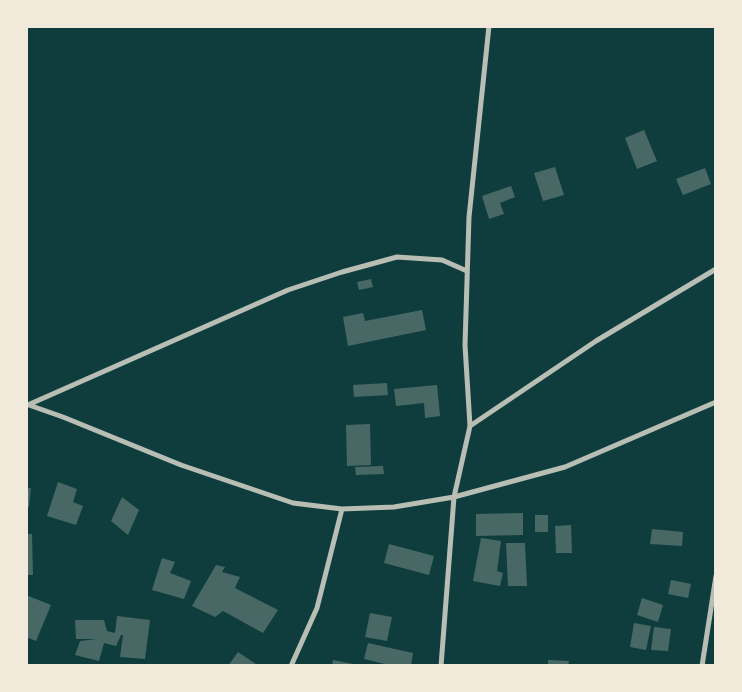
<!DOCTYPE html>
<style>
body{margin:0}
#map{position:relative;width:742px;height:692px;overflow:hidden;background:#0f3d3e;font-family:"PT Sans Narrow",sans-serif}
canvas{display:block}
.frame{position:absolute;inset:0;border:28px solid #f1e9da;pointer-events:none}
</style>
<div id="map">
<canvas width="742" height="692"></canvas>
<div class="frame"></div>
</div>
<script>
const context = document.querySelector('canvas').getContext('2d');
context.lineJoin = 'round';
function fillPath(path, color) {
  context.fillStyle = color;
  context.fill(path, 'evenodd');
}
function toPath(rows) {
  const path = new Path2D();
  for (const r of rows) {
    path.moveTo(r[0], r[1]);
    for (let i = 2; i < r.length; i += 2) path.lineTo(r[i], r[i + 1]);
  }
  return path;
}
function stroke(path, color, width, dash) {
  context.strokeStyle = color;
  context.lineWidth = width;
  context.lineCap = dash ? 'butt' : 'round';
  context.setLineDash(dash || []);
  context.stroke(path);
}
const building = toPath([
 [644,130,657,161,637,169,625,138],
 [555,167,564,195,543,201,534,173],
 [705,168,711,184,683,195,676,179],
 [511,186,515,197,500,203,504,214,489,219,482,196],
 [371,279,373,287,359,290,357,282],
 [422,310,426,330,348,346,343,317,363,313,365,321],
 [387,383,388,395,354,397,353,385],
 [437,385,440,416,425,418,424,403,396,406,394,389],
 [370,424,371,465,347,466,346,425],
 [383,466,384,474,356,475,355,467],
 [58,482,77,489,73,502,83,506,76,525,47,516],
 [26,488,31,488,29,507,26,507],
 [122,497,139,510,128,535,111,521],
 [523,513,523,535,476,536,476,514],
 [535,515,548,515,548,532,535,532],
 [571,525,572,553,556,553,555,526],
 [652,529,683,532,682,546,650,544],
 [26,534,32,534,33,575,26,575],
 [481,538,501,541,497,571,503,573,500,586,473,581],
 [506,543,525,543,527,586,508,586],
 [389,544,434,556,429,575,384,563],
 [162,558,175,562,170,573,191,581,184,599,152,590],
 [216,565,225,567,222,572,240,577,235,588,278,610,263,633,223,611,215,617,192,606],
 [671,580,691,584,688,598,668,594],
 [26,595,51,605,36,641,26,637],
 [642,598,663,605,658,622,637,615],
 [370,613,392,617,387,641,365,637],
 [117,616,150,620,145,659,120,657,123,635,121,635,116,646,104,643,99,661,75,655,80,641,97,639,76,639,75,620,104,620,107,631,115,633],
 [634,623,651,626,646,650,630,647],
 [654,627,671,629,668,651,651,650],
 [368,643,413,653,411,666,393,666,364,659],
 [238,652,256,664,254,666,228,666],
 [333,660,358,665,358,666,332,666],
 [548,660,569,661,568,666,548,666]
]);
const minor = toPath([
 [26,404,63,417,181,465,293,503,342,509,394,507,454,497,565,467,716,402],
 [30,404,288,290,342,272,397,257,442,260,467,271],
 [470,426,596,341,716,269],
 [291,666,317,608,342,509],
 [441,666,454,497,470,426,465,345,469,217,489,26],
 [702,666,716,576]
]);
fillPath(building, '#486865');
stroke(minor, '#b8beb3', 5);
</script>
